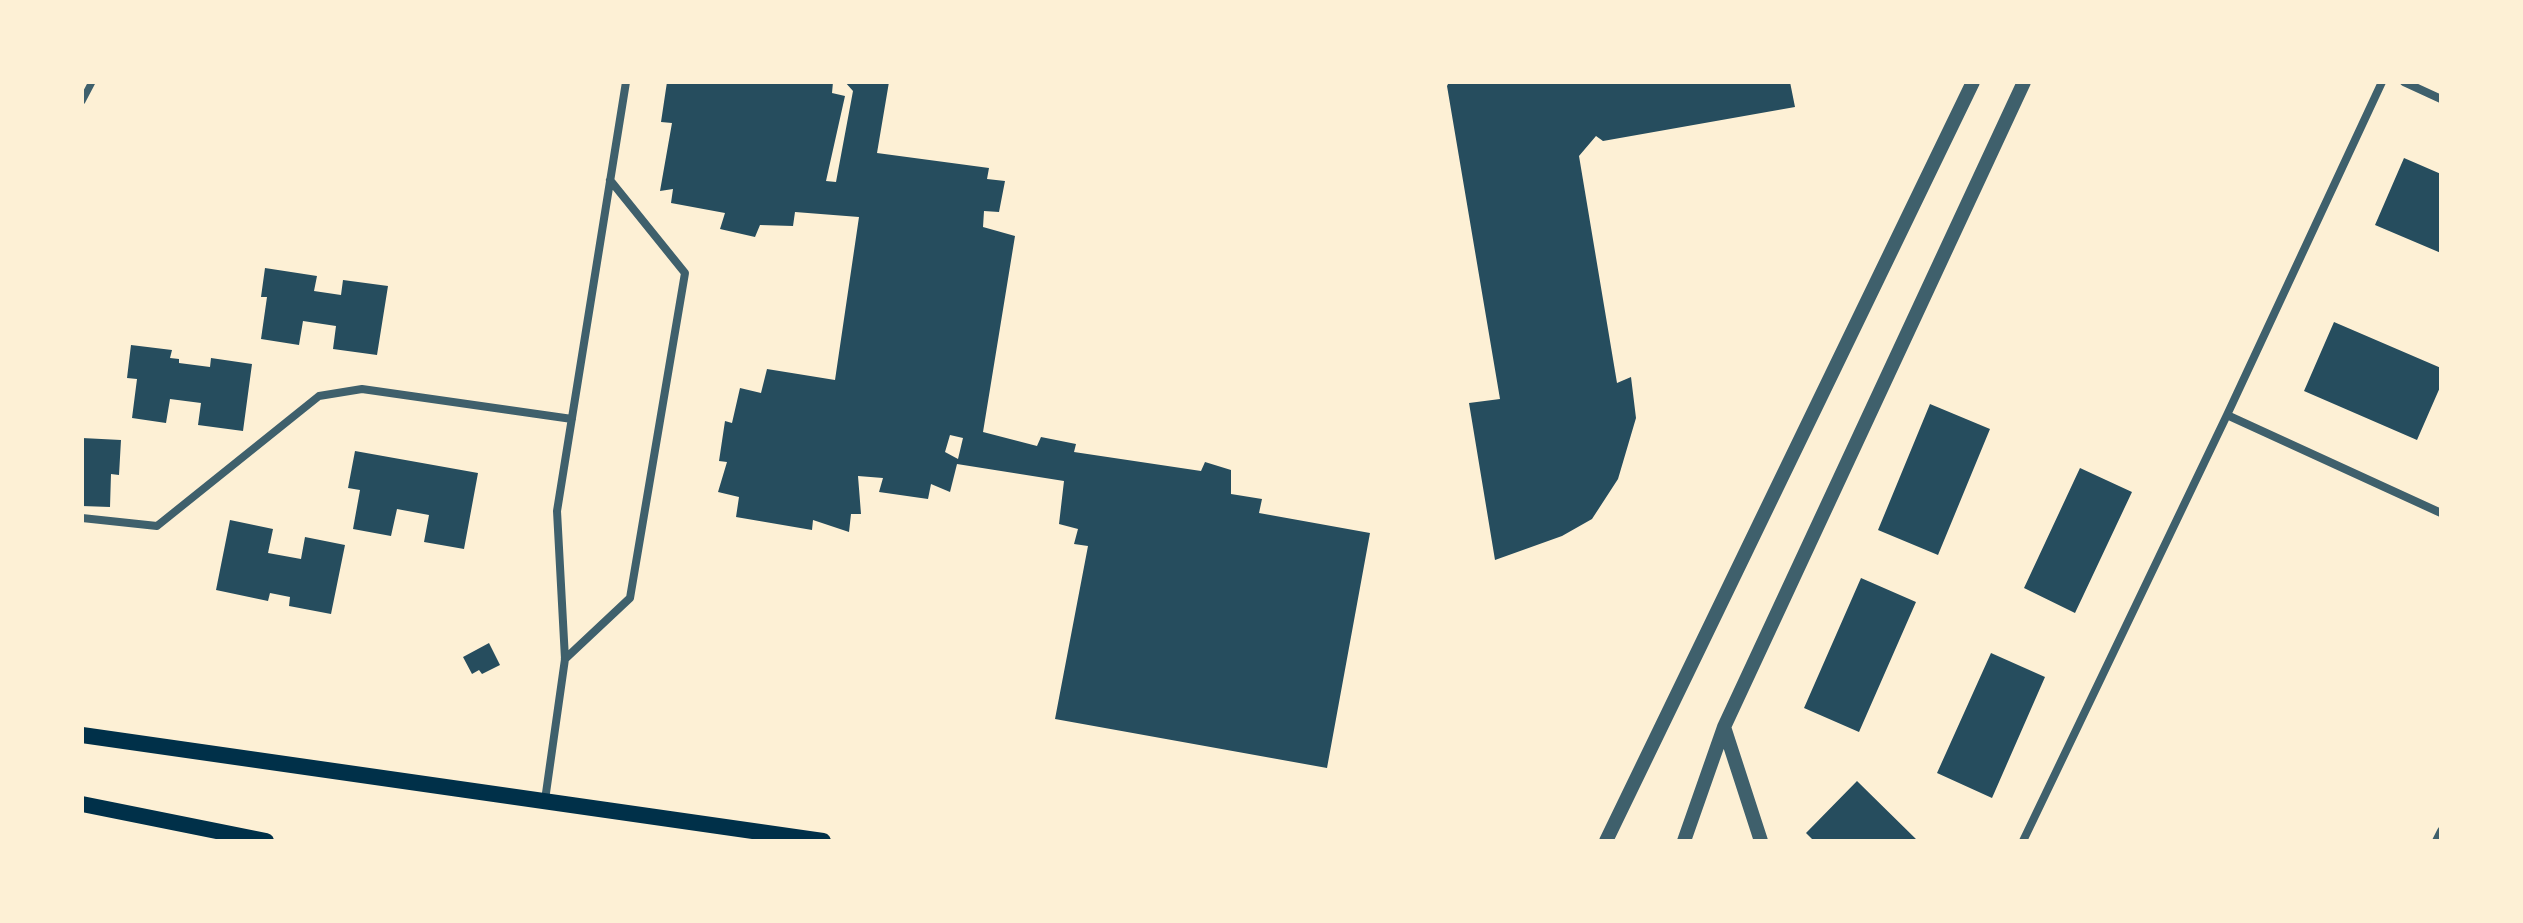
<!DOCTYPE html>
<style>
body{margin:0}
#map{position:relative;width:2523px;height:923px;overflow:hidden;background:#fdf0d5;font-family:"PT Serif",serif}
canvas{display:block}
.frame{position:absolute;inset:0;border:84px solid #fdf0d5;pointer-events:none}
</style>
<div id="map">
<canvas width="2523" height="923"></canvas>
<div class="frame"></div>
</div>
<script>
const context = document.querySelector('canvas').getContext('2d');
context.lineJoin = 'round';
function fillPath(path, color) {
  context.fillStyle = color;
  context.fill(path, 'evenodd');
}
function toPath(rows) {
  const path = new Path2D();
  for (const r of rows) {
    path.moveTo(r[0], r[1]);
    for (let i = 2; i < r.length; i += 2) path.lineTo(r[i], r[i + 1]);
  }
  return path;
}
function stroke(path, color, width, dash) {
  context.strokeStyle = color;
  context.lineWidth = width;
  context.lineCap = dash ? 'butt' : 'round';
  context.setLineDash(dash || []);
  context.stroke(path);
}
const building = toPath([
 [667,82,833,82,832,93,845,96,826,181,836,182,853,91,845,82,889,82,877,153,989,168,987,179,1005,181,999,212,984,211,983,227,1015,236,983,432,1037,446,1041,437,1076,444,1074,452,1201,471,1205,462,1231,470,1231,494,1262,499,1259,513,1370,533,1327,768,1055,719,1088,546,1074,544,1078,529,1059,524,1064,481,957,464,950,492,931,484,928,499,879,492,883,478,858,476,861,514,851,514,849,532,813,520,812,530,736,517,739,497,718,492,727,462,719,461,725,421,732,423,740,388,761,393,767,369,835,380,859,217,795,212,793,226,760,225,755,237,720,229,725,213,671,203,673,189,660,191,672,123,661,122],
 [950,435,963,438,958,459,945,452],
 [1449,82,1790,82,1795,107,1603,141,1596,136,1579,156,1617,383,1631,377,1636,418,1618,479,1592,519,1562,536,1495,560,1469,403,1500,399,1447,86],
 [2404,158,2441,174,2441,253,2375,225],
 [265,268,317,276,314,291,341,295,343,280,388,286,377,355,333,349,336,326,303,321,299,345,261,339,267,297,261,297],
 [2334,322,2441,368,2441,385,2417,440,2304,391],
 [131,345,172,350,170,358,179,359,179,363,210,367,211,358,252,364,243,431,198,425,201,403,170,399,166,423,132,418,137,379,127,378],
 [1930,404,1990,429,1938,555,1878,530],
 [82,438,121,440,119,475,111,474,110,507,82,506],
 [355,451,478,473,464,549,424,542,429,515,397,509,391,536,353,529,360,490,348,488],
 [2080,468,2132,492,2075,613,2024,588],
 [230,520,273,529,268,553,301,559,305,537,345,545,331,614,289,606,290,597,270,593,268,601,216,590],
 [1861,578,1916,602,1859,732,1804,708],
 [489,643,500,665,482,674,479,670,472,674,463,657],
 [1991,653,2045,677,1992,798,1937,773],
 [1857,781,1918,841,1814,841,1806,833]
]);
const pedestrian = toPath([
 [82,101,92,82]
]);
const minor = toPath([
 [2404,82,2441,99],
 [2227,415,2441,513],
 [82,518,157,526,319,396,362,389,572,419],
 [565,659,630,598,685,273,610,180],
 [545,800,565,659,557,511,626,82],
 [2023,841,2227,415,2382,82],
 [2436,841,2441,831]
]);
const tertiary = toPath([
 [1724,727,1761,841],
 [1606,841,1973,82],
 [1684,841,1724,727,2024,82]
]);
const secondary = toPath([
 [82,735,823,841],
 [82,804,266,841]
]);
fillPath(building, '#264d5e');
stroke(pedestrian, '#3f606c', 7);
stroke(minor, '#3f606c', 8);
stroke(tertiary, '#3f606c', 14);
stroke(secondary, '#003049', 16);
</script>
